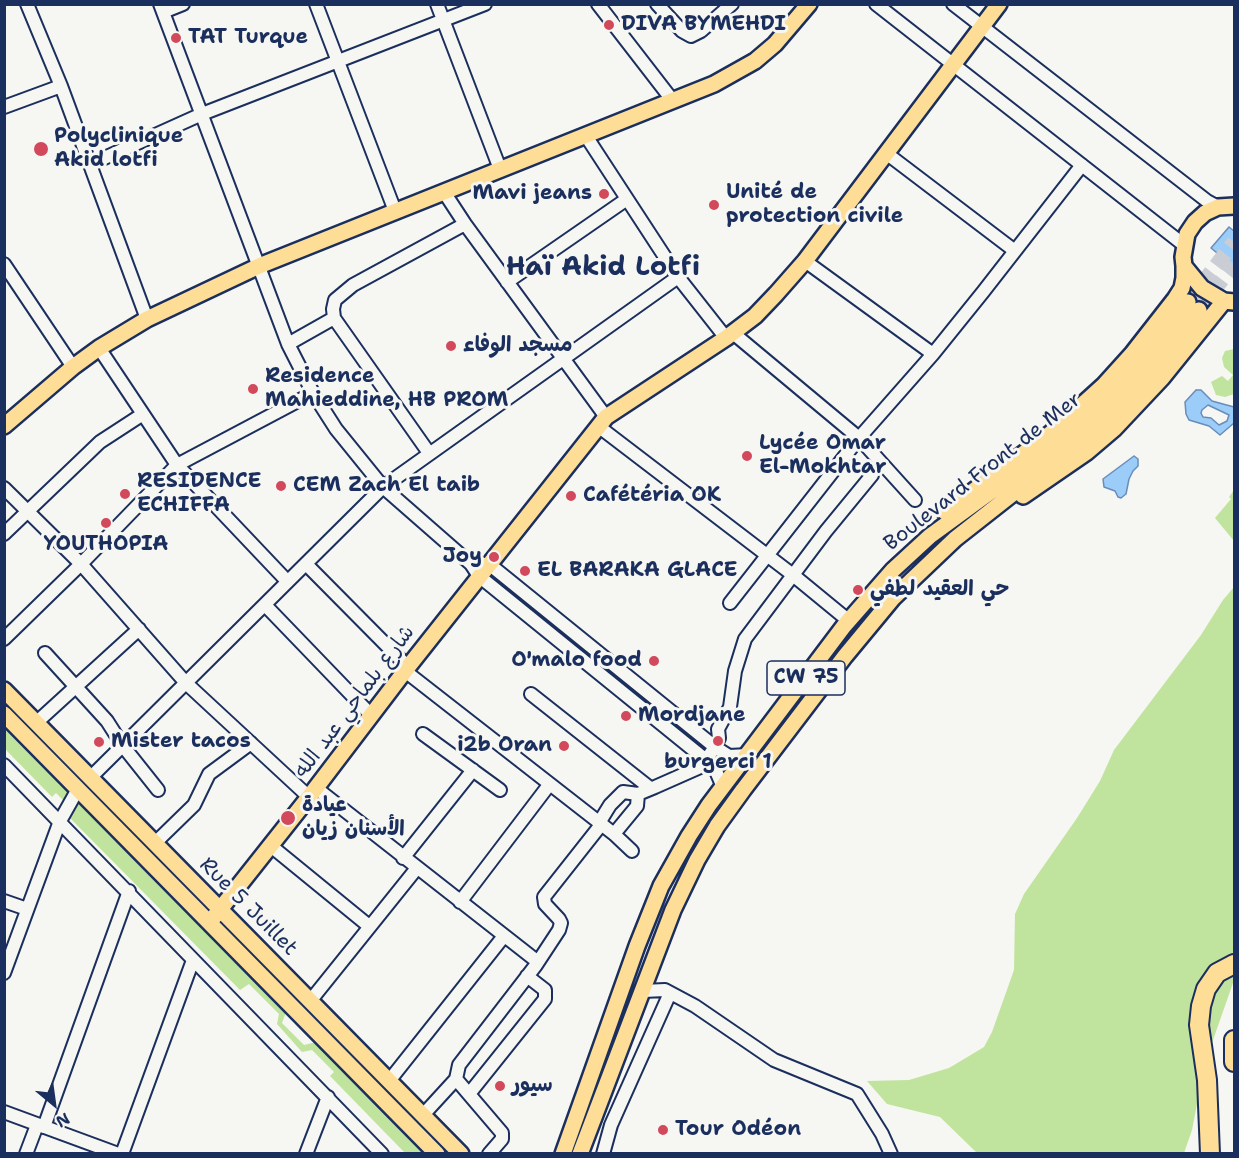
<!DOCTYPE html>
<meta charset="utf-8">
<style>
body{margin:0}
#map{position:relative;width:1239px;height:1158px;overflow:hidden;background:#f6f6f2;font-family:"Shantell Sans",sans-serif}
canvas{display:block}
.frame{position:absolute;inset:0;border:6px solid #1b2f5e;pointer-events:none}
.north{position:absolute;left:24px;top:1074px;width:60px;height:60px;-webkit-text-stroke:4px #f6f6f2;paint-order:stroke;rotate:151deg;font-size:16px;font-weight:700;line-height:24px;text-align:center;color:#1b2f5e}
.north::after{content:'';display:block;margin:auto;width:21px;height:27px;background:#1b2f5e;clip-path:polygon(50% 0,100% 100%,50% 72%,0 100%)}
</style>
<div id="map">
<canvas width="1239" height="1158"></canvas>
<div class="frame"></div>
<div class="north">N</div>
</div>
<script>
const context = document.querySelector('canvas').getContext('2d');
context.lineJoin = 'round';
function fillPath(path, color) {
  context.fillStyle = color;
  context.fill(path, 'evenodd');
}
function toPath(rows) {
  const path = new Path2D();
  for (const r of rows) {
    path.moveTo(r[0], r[1]);
    for (let i = 2; i < r.length; i += 2) path.lineTo(r[i], r[i + 1]);
  }
  return path;
}
function stroke(path, color, width, dash) {
  context.strokeStyle = color;
  context.lineWidth = width;
  context.lineCap = dash ? 'butt' : 'round';
  context.setLineDash(dash || []);
  context.stroke(path);
}
function write(font, color, halo, rows, align = 'center') {
  context.font = font + ' "Shantell Sans","Playpen Sans Arabic",sans-serif';
  context.lineWidth = 6;
  context.setLineDash([]);
  context.textBaseline = 'middle';
  context.strokeStyle = halo;
  context.fillStyle = color;
  for (const [text, x, y, turn = 0] of rows) {
    context.save();
    context.translate(x, y);
    context.rotate((+turn || 0) * Math.PI / 180);
    context.textAlign = isNaN(turn) ? turn : align;
    if (halo) context.strokeText(text, 0, 0);
    context.fillText(text, 0, 0);
    context.restore();
  }
}
const green = toPath([
 [1234,349,1234,394,1225,397,1216,395,1211,382,1222,376,1228,381,1233,375,1224,367,1222,358,1225,351],
 [1234,490,1234,541,1215,518,1231,499,1229,497],
 [1234,587,1234,980,1205,1063,1192,1130,1184,1153,977,1153,940,1117,887,1104,867,1081,909,1080,949,1068,984,1047,992,1032,1014,970,1015,914,1024,894,1077,818,1100,781,1114,750,1201,635,1223,600],
 [4,727,279,1005,286,1012,282,1023,304,1045,316,1042,425,1153,405,1153,330,1076,334,1072,312,1050,302,1052,277,1024,279,1014,249,984,240,990,67,815,72,809,56,793,52,797,5,749]
]);
const water = toPath([
 [1229,227,1234,231,1234,267,1211,248,1229,227],
 [1196,390,1201,390,1212,401,1234,407,1234,423,1220,435,1209,426,1189,420,1186,414,1185,402,1196,390],
 [1208,405,1229,415,1227,421,1219,425,1211,418,1203,417,1201,413,1202,410,1208,405],
 [1134,456,1138,459,1138,466,1133,471,1129,479,1126,494,1121,498,1118,497,1115,491,1104,487,1103,479,1134,456]
]);
const majorTunnel = toPath([
 [1188,302,1234,242],
 [1199,310,1234,264]
]);
const minor = toPath([
 [27,4,61,86,147,319],
 [160,4,288,344,313,393,336,429,383,487,471,564,479,576,706,760,716,771,723,787],
 [316,4,395,211],
 [437,4,500,169],
 [598,4,673,101],
 [657,4,682,31,691,36,701,31,732,4],
 [876,4,1184,245],
 [953,4,1207,201,1218,207],
 [163,12,183,4],
 [4,107,61,86],
 [586,136,678,277,726,338],
 [886,153,1015,251],
 [91,164,202,114,485,4],
 [444,192,465,224,606,417],
 [805,261,933,354],
 [4,264,73,367],
 [507,282,627,199],
 [733,333,859,438,915,500],
 [288,344,334,318],
 [99,348,177,465,287,581],
 [598,426,793,575,849,621],
 [429,453,334,318,333,309,335,300,353,285,465,224],
 [4,488,81,564,186,683,309,797],
 [4,534,100,442,143,414],
 [306,564,408,667],
 [483,564,489,564,715,747,729,756,748,755],
 [730,603,859,438,933,354,983,292,1082,165],
 [265,605,371,715],
 [4,639,81,564,177,465,313,393],
 [45,653,107,721,123,746,158,790],
 [405,671,614,834,637,806,638,794],
 [531,694,650,788],
 [37,722,139,629],
 [423,734,500,790],
 [4,765,382,1154],
 [90,778,383,487,678,277],
 [316,788,538,962],
 [614,834,632,851],
 [155,843,194,805,209,774,251,743],
 [271,846,369,926],
 [403,858,473,770],
 [4,901,27,909],
 [460,902,549,785],
 [4,973,60,821,78,789],
 [643,991,665,990,695,1006,774,1060,857,1094,882,1134,891,1154],
 [311,1000,417,868],
 [456,1079,502,1133,502,1139,489,1154],
 [389,1081,504,936],
 [469,1094,545,999,545,990,527,976],
 [4,1112,118,1154],
 [423,1115,456,1079,459,1065,536,965,559,930,561,923,559,919,545,904,544,897,600,826,602,818,610,805,623,792,638,794,655,787,698,768,706,760,715,747,719,738,718,729,730,707,735,671,745,639,826,531,872,475],
 [44,1127,129,891],
 [26,1154,37,1125],
 [122,1154,193,960],
 [306,1154,328,1097],
 [603,1154,611,1125,670,993]
]);
const major = toPath([
 [1234,206,1218,207,1205,213,1195,222,1187,234,1183,257,1184,266,1202,288,1224,301,1234,302],
 [4,426,73,367,99,348,147,319,259,266,714,84,755,61,775,44,809,4],
 [1023,496,1087,452,1114,429,1162,378,1224,301],
 [945,512,1051,433,1104,385,1132,354,1175,299,1182,288,1184,278,1184,266],
 [4,690,461,1154],
 [4,714,437,1154],
 [210,922,309,797,408,667,606,417,726,338,755,316,776,294,805,261,999,4],
 [563,1154,637,946,661,886,689,836,709,805,844,626,893,570,930,536,1063,439,1096,412,1147,354,1188,302],
 [580,1154,673,910,697,860,717,826,743,790,845,656,893,598,955,539,1095,429,1143,379,1199,310]
]);
const highway = toPath([
 [1234,1040,1234,1062],
 [1210,1154,1207,1080,1199,1025,1201,1006,1206,989,1217,973,1234,964]
]);
const markers = [
 [609,25,6,"#d1495b"],
 [176,38,6,"#d1495b"],
 [41,149,8,"#d1495b"],
 [604,194,6,"#d1495b"],
 [714,205,6,"#d1495b"],
 [451,346,6,"#d1495b"],
 [253,389,6,"#d1495b"],
 [747,456,6,"#d1495b"],
 [281,486,6,"#d1495b"],
 [125,494,6,"#d1495b"],
 [571,496,6,"#d1495b"],
 [106,523,6,"#d1495b"],
 [494,557,6,"#d1495b"],
 [525,571,6,"#d1495b"],
 [858,590,6,"#d1495b"],
 [654,661,6,"#d1495b"],
 [626,716,6,"#d1495b"],
 [718,741,6,"#d1495b"],
 [99,742,6,"#d1495b"],
 [564,746,6,"#d1495b"],
 [288,818,8,"#d1495b"],
 [500,1086,6,"#d1495b"],
 [663,1130,6,"#d1495b"]
];
const shields = [
 [806,678,78]
];
const shieldNames = [
 ["CW 75",806,678]
];
const poiNames = [
 ["DIVA BYMEHDI",621,25],
 ["TAT Turque",188,38],
 ["Polyclinique",54,137],
 ["Akid lotfi",54,161],
 ["Unité de",726,193],
 ["protection civile",726,217],
 ["Mavi jeans",592,194,"right"],
 ["مسجد الوفاء",463,346],
 ["Residence",265,377],
 ["Mahieddine, HB PROM",265,401],
 ["Lycée Omar",759,444],
 ["El-Mokhtar",759,468],
 ["RESIDENCE",137,482],
 ["ECHIFFA",137,506],
 ["CEM Zach El taib",293,486],
 ["Cafétéria OK",583,496],
 ["YOUTHOPIA",106,545,"center"],
 ["Joy",482,557,"right"],
 ["EL BARAKA GLACE",537,571],
 ["حي العقيد لطفي",870,590],
 ["O'malo food",642,661,"right"],
 ["Mordjane",638,716],
 ["Mister tacos",111,742],
 ["i2b Oran",552,746,"right"],
 ["burgerci 1",718,763,"center"],
 ["عيادة",302,806],
 ["الأسنان زيان",302,830],
 ["سيور",512,1086],
 ["Tour Odéon",675,1130]
];
const streetNames = [
 ["Boulevard Front de Mer",983,472,-38],
 ["شارع بلماحي عبد الله",355,702,-53],
 ["Rue 5 Juillet",248,907,45]
];
const districtNames = [
 ["Haï Akid Lotfi",603,268]
];
fillPath(green, '#c0e49d');
fillPath(water, '#9cccf8');
stroke(water, '#688dba', 1.5);
stroke(majorTunnel, '#caced4', 15, [15, 8]);
stroke(minor, '#1b2f5e', 16);
stroke(major, '#1b2f5e', 20);
stroke(highway, '#1b2f5e', 22);
stroke(minor, '#f6f6f2', 12);
stroke(major, '#fedd96', 15);
stroke(highway, '#fedd96', 18);
for (const [x, y, r, color] of markers) {
  const dot = new Path2D();
  dot.arc(x, y, r, 0, 2 * Math.PI);
  context.fillStyle = color;
  context.fill(dot);
  stroke(dot, '#f6f6f2', 2);
}
for (const [x, y, w] of shields) {
  const box = new Path2D();
  box.roundRect(x - w / 2, y - 17, w, 34, 4.5);
  context.fillStyle = '#f6f6f2';
  context.fill(box);
  stroke(box, '#1b2f5e', 1.5);
}
write('bold 20px', '#1b2f5e', null, shieldNames);
write('bold 21px', '#1b2f5e', '#f6f6f2', poiNames, 'left');
write('21px', '#1b2f5e', '#f6f6f2', streetNames);
write('bold 27px', '#1b2f5e', '#f6f6f2', districtNames);
</script>
